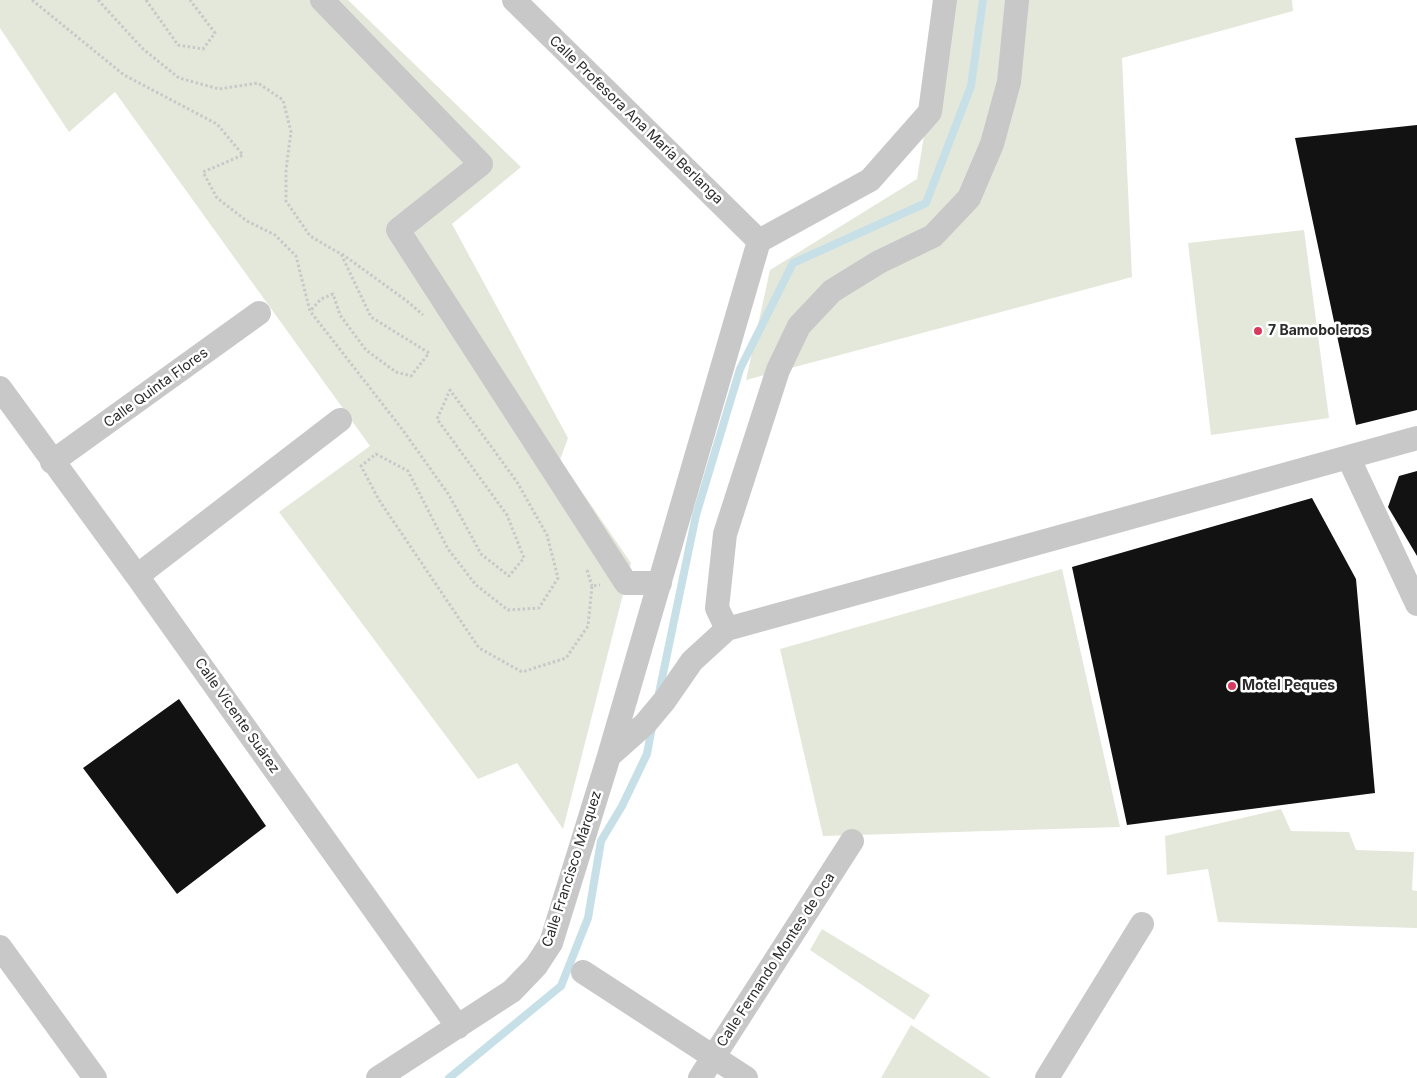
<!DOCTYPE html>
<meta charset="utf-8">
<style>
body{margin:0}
canvas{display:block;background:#fff}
</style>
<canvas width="1417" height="1078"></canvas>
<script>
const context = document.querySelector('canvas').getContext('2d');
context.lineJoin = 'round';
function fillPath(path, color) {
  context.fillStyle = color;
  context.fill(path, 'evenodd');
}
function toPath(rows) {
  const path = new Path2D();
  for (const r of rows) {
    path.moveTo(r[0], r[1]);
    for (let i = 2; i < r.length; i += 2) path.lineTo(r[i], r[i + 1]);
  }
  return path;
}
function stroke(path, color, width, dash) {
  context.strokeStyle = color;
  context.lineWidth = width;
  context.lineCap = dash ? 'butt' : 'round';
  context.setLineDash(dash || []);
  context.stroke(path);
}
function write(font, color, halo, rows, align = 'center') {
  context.font = font + ' Inter,sans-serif';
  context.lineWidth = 5;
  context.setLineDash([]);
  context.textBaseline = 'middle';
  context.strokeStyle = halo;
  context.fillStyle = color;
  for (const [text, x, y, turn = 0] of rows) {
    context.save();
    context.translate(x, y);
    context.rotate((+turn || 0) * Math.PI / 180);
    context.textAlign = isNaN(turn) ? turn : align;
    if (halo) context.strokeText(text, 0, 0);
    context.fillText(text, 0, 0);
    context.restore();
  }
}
const green = toPath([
 [0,0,348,0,521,167,452,224,568,438,560,460,631,563,563,829,517,763,478,779,279,512,370,446,115,92,69,132,0,28],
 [946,0,1292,0,1293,11,1122,58,1132,277,746,380,770,270,917,179],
 [1304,230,1329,418,1211,435,1188,243],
 [1062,569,1120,827,823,836,780,649],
 [1281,809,1291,831,1349,832,1356,850,1414,852,1412,890,1417,891,1417,928,1218,922,1208,869,1167,875,1165,836],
 [822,929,930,995,914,1020,810,950],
 [911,1025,991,1078,881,1078]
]);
const stream = toPath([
 [659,693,696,515,740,369,793,263,926,203,971,86,983,0],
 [449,1078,561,986,588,918,601,841,622,806,647,754,652,727]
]);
const building = toPath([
 [1417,125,1417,410,1356,425,1295,138],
 [1417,471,1417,556,1388,507,1399,476],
 [1312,498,1356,579,1375,793,1127,825,1072,567],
 [179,699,266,826,177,894,83,768]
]);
const path = toPath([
 [32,0,124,75,217,124,243,155,203,172,217,198,247,221,275,235,296,256,310,311,402,429,449,495,481,554,509,576,524,558,507,515,437,419,450,390,517,482,547,535,558,578,539,608,508,610,476,585,448,549,408,471,376,454,361,466,379,500,479,648,522,672,566,658,588,626,592,586,600,585],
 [98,0,143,49,179,78,219,89,258,83,283,100,291,132,286,170,286,201,310,236,341,254,371,317,429,353,411,376,396,372,366,350,340,315,333,294,321,299,310,311],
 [146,0,178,45,203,49,215,33,190,0],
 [342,254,407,301,423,315],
 [587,570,592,586]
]);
const minor = toPath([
 [322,0,481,164,398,230,626,583,660,583],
 [514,0,759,241],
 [0,388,137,576,458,1027],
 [1349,459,1417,604],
 [52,462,259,313],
 [137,576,340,420],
 [727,629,717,608,725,534,778,370,799,326,832,291,879,262,933,236,969,198,992,144,1009,82,1017,0],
 [609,756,645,724,665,700,692,661,727,629,1417,438],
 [0,947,95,1078],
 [583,972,746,1078],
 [378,1078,512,991,536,966,551,943,609,756,759,241,870,180,930,112,945,0],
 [700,1078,852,841],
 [1047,1078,1142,924]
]);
const markers = [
 [1258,331,5,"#d63a5f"],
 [1232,686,5,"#d63a5f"]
];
const streetNames = [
 ["Calle Profesora Ana María Berlanga",636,120,44],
 ["Calle Quinta Flores",156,388,-36],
 ["Calle Vicente Suárez",237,716,55],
 ["Calle Francisco Márquez",572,869,-72],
 ["Calle Fernando Montes de Oca",776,960,-57]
];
const poiNames = [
 ["7 Bamoboleros",1268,331],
 ["Motel Peques",1242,686]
];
fillPath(green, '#e4e8da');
stroke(stream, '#c7e0e7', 8);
fillPath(building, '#121212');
stroke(path, '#c8c8c8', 3, [2.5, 2.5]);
stroke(minor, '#c8c8c8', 24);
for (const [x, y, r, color] of markers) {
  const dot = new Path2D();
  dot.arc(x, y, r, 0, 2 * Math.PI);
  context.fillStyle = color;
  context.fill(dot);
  stroke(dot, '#fff', 2);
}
write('14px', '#2b2b2b', '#fff', streetNames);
write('bold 14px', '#2b2b2b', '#fff', poiNames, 'left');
</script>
